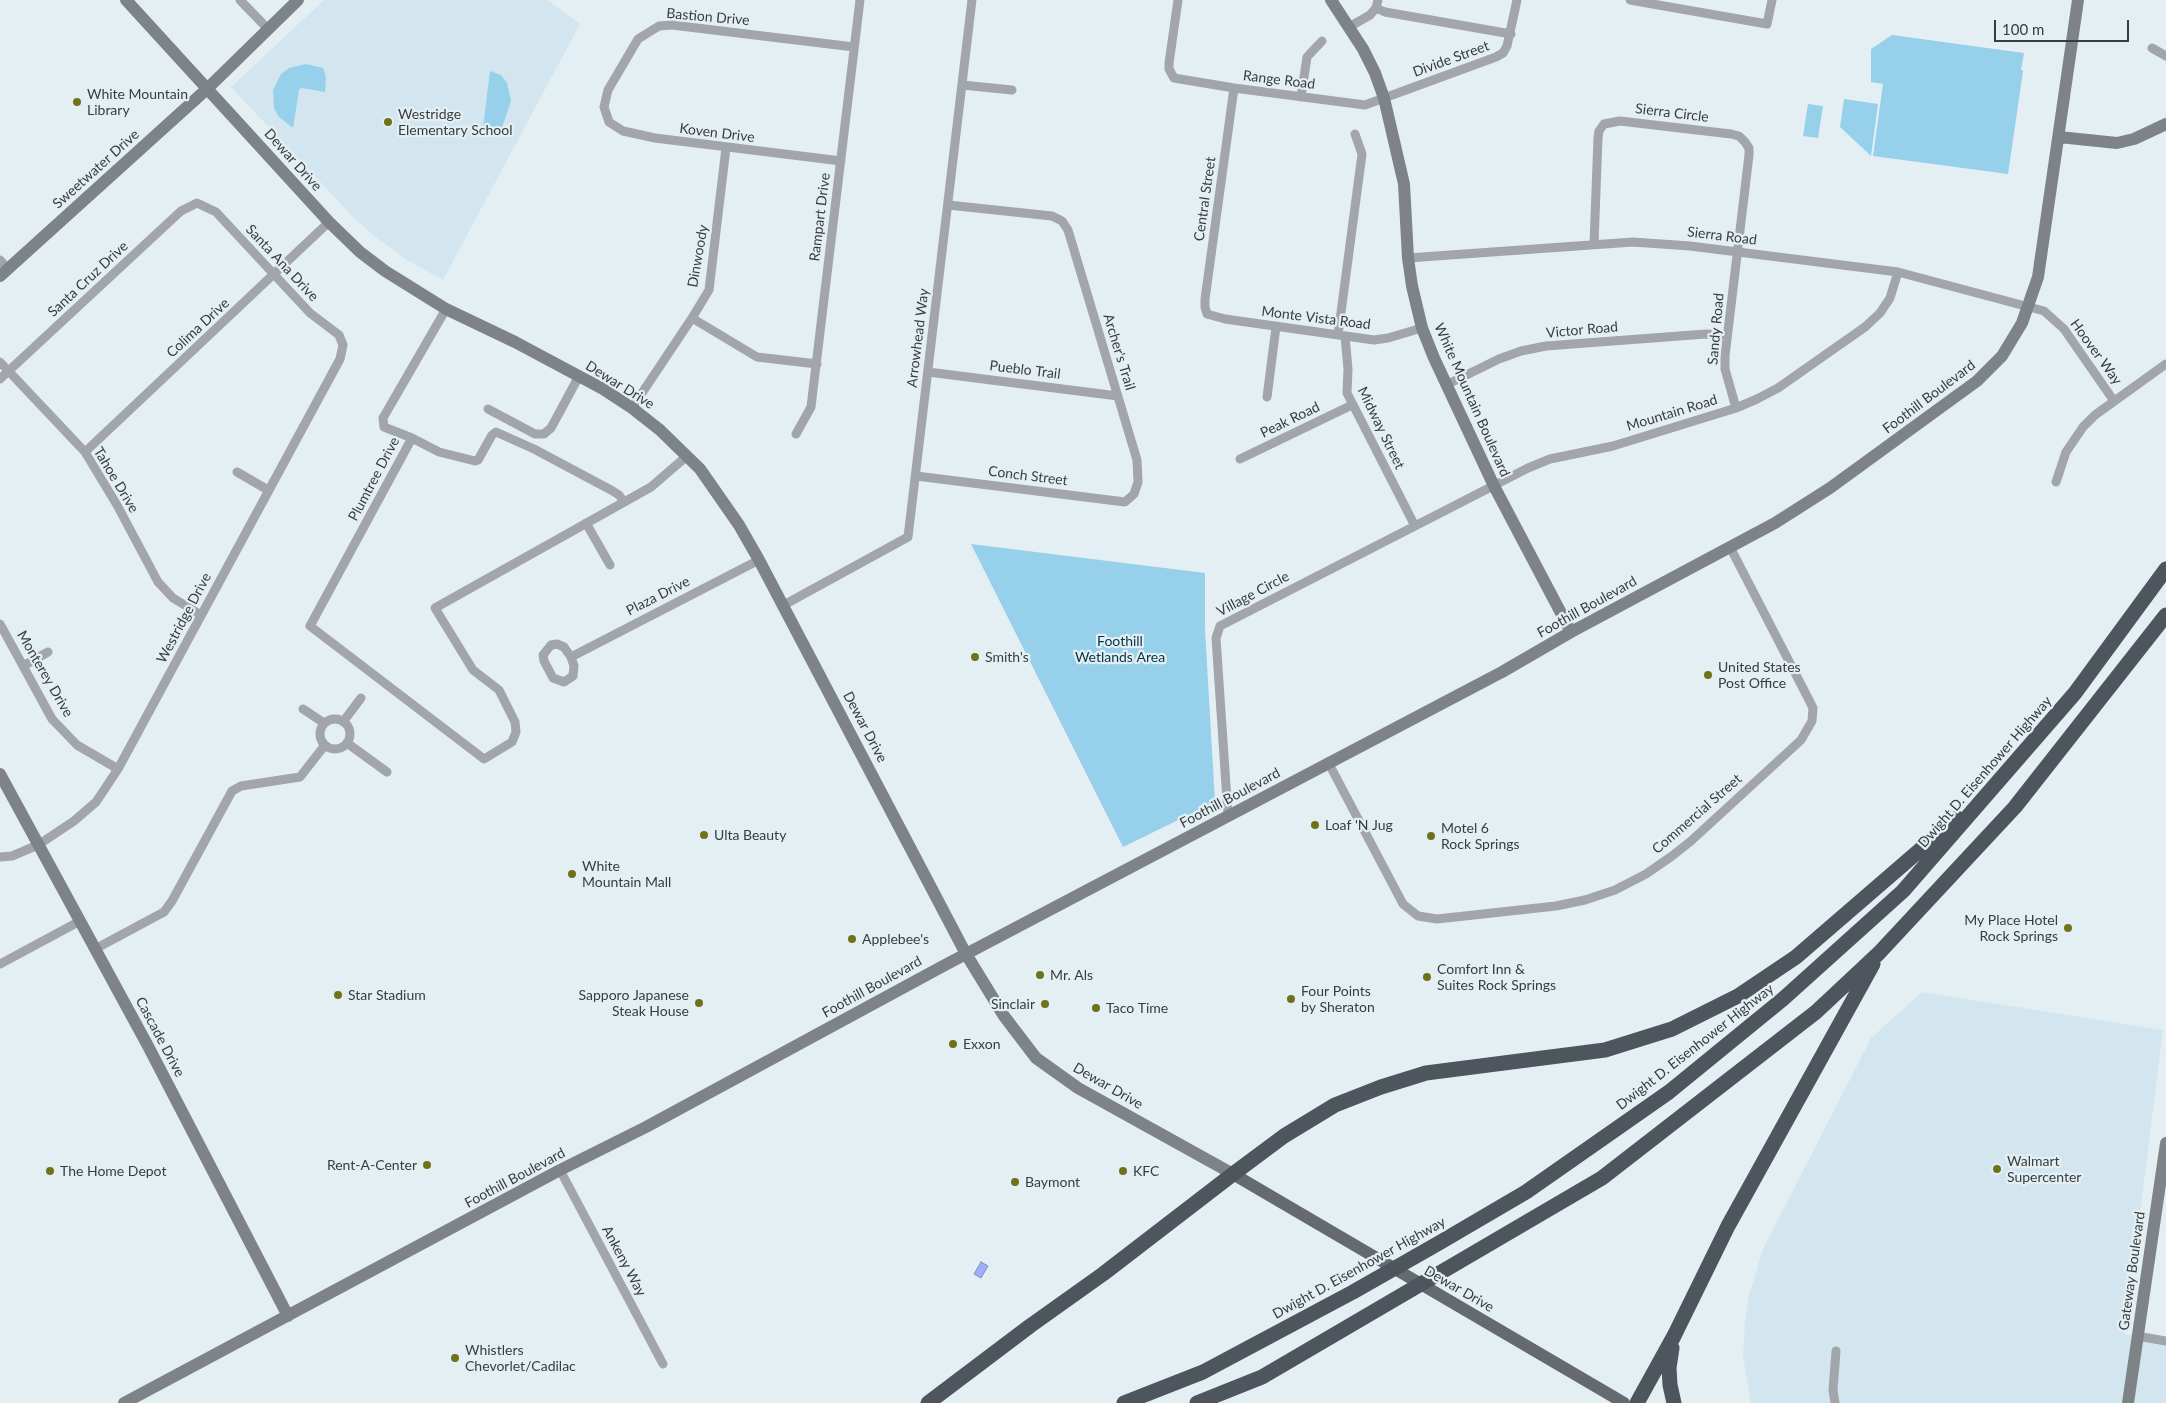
<!DOCTYPE html>
<style>
body{margin:0}
#map{position:relative;width:2166px;height:1403px;overflow:hidden;background:#e4eff4;font-family:Lato,sans-serif}
canvas{display:block}
.scale{position:absolute;left:1994px;top:20px;width:135px;height:22px;box-sizing:border-box;border:2px solid #383c3e;border-top:0;padding-left:6px;font-size:15px;line-height:18px;white-space:nowrap;color:#383c3e;-webkit-text-stroke:4px #e4eff4;paint-order:stroke}
</style>
<div id="map">
<canvas width="2166" height="1403"></canvas>
<div class="scale">100 m</div>
</div>
<script>
const context = document.querySelector('canvas').getContext('2d');
context.lineJoin = 'round';
function fillPath(path, color) {
  context.fillStyle = color;
  context.fill(path, 'evenodd');
}
function toPath(rows) {
  const path = new Path2D();
  for (const r of rows) {
    if (r.length === 3) {
      path.moveTo(r[0] + r[2], r[1]);
      path.arc(r[0], r[1], r[2], 0, 2 * Math.PI);
      continue;
    }
    path.moveTo(r[0], r[1]);
    for (let i = 2; i < r.length; i += 2) path.lineTo(r[i], r[i + 1]);
  }
  return path;
}
function stroke(path, color, width, dash) {
  context.strokeStyle = color;
  context.lineWidth = width;
  context.lineCap = dash ? 'butt' : 'round';
  context.setLineDash(dash || []);
  context.stroke(path);
}
function write(font, color, halo, rows, align = 'center') {
  context.font = font + ' Lato,sans-serif';
  context.lineWidth = 4.5;
  context.setLineDash([]);
  context.textBaseline = 'middle';
  context.strokeStyle = halo;
  context.fillStyle = color;
  for (const [text, x, y, turn = 0] of rows) {
    context.save();
    context.translate(x, y);
    context.rotate((+turn || 0) * Math.PI / 180);
    context.textAlign = isNaN(turn) ? turn : align;
    if (halo) context.strokeText(text, 0, 0);
    context.fillText(text, 0, 0);
    context.restore();
  }
}
const built = toPath([
 [324,0,547,0,580,24,443,280,407,260,379,240,352,216,231,87],
 [1922,992,2163,1030,2125,1334,2166,1341,2166,1403,1751,1403,1743,1356,1745,1321,1749,1295,1763,1249,1871,1038]
]);
const green = toPath([
 [1892,35,2024,53,2021,70,2023,71,2008,174,1873,156,1883,84,1871,82,1871,49],
 [306,64,323,68,326,77,325,92,301,88,299,90,293,128,279,117,274,108,273,90,281,74,289,68],
 [490,71,501,75,507,83,511,101,502,127,495,134,482,136],
 [1844,99,1878,104,1871,156,1840,127],
 [1808,104,1823,106,1818,138,1803,136],
 [971,544,1205,573,1205,629,1215,802,1123,847]
]);
const water = toPath([
 [981,1262,988,1266,981,1278,974,1274,981,1262]
]);
const street = toPath([
 [240,0,268,29],
 [1178,0,1169,63,1169,69,1174,78,1234,88,1365,105,1496,57,1503,53,1507,46,1517,0],
 [1630,0,1767,24,1772,0],
 [1376,8,1385,12,1511,34],
 [1349,27,1370,15,1376,8,1378,0],
 [2152,48,2166,56],
 [962,85,1012,90],
 [1234,88,1205,299,1205,307,1207,314,1225,319,1374,340,1388,338,1422,328],
 [1301,97,1307,57,1322,41],
 [841,161,655,138,623,131,609,122,604,107,608,90,638,39,659,26,672,25,854,47],
 [1594,244,1598,138,1599,131,1604,124,1620,121,1731,134,1739,136,1745,142,1749,148,1749,155,1725,356,1725,369,1736,408],
 [1408,258,1633,242,1690,246,1898,272,2044,311,2064,329,2114,401],
 [0,260,8,269],
 [446,309,383,418,384,427,412,438,310,626,484,759,512,742,516,732,515,722,499,690,473,670,435,608,651,487,687,456],
 [692,318,757,357,817,364],
 [1338,335,1362,154,1355,134],
 [1345,336,1348,369,1347,393,1415,526],
 [0,362,85,452,117,505,158,582,173,598,201,615],
 [928,372,1118,396],
 [0,379,181,211,197,203,216,212,310,313,339,335,343,345,340,359,118,769,96,802,74,821,38,845,12,856,0,857],
 [1446,385,1499,359,1521,351,1546,346,1706,334,1727,335],
 [1267,397,1276,327],
 [632,408,692,318,709,290,726,148],
 [488,409,535,434,544,434,551,428,579,376],
 [796,434,811,407,860,0],
 [412,438,439,452,475,461,478,460,492,435,496,432,534,449,611,490,619,495,624,502],
 [85,452,329,222],
 [1240,459,1352,405],
 [237,472,268,490],
 [916,476,1125,502,1134,494,1138,482,1137,460,1068,230,1062,221,1052,216,948,205],
 [2056,482,2066,452,2083,427,2095,415,2166,364],
 [586,523,610,565],
 [782,606,908,537,972,0],
 [0,624,52,719,77,745,118,769],
 [571,657,574,666,573,676,564,682,553,678,544,661,543,655,551,645,557,644,564,647,571,657,759,560],
 [23,666,48,652],
 [303,709,324,723],
 [335,734,15],
 [343,722,361,698],
 [347,743,387,772],
 [1328,762,1403,904,1418,916,1437,919,1556,906,1585,900,1615,890,1646,874,1672,856,1691,841,1801,740,1812,721,1813,708,1808,698,1730,547],
 [1228,815,1216,638,1220,626,1528,468,1550,459,1613,446,1736,408,1757,399,1778,388,1865,327,1880,313,1890,298,1898,272],
 [95,949,164,912,172,901,232,791,241,786,300,777,325,745],
 [0,964,80,921],
 [560,1170,663,1364],
 [2137,1336,2166,1341],
 [1835,1403,1833,1390,1836,1351]
]);
const secondary = toPath([
 [126,0,329,222,360,252,385,271,446,309,515,342,603,389,632,408,660,430,700,469,739,525,759,560,966,954,1004,1016,1036,1058,1078,1088,1233,1174],
 [1331,0,1363,49,1375,73,1384,98,1404,184,1408,258,1412,286,1422,328,1434,358,1494,486,1571,632],
 [2059,137,2117,143,2134,139,2166,124],
 [0,276,208,88,298,0],
 [0,774,148,1046,288,1316],
 [124,1403,560,1170,646,1127,945,965,1502,672,1571,632,1775,523,1830,488,1977,381,2002,356,2022,323,2038,277,2078,0],
 [2128,1403,2166,1143]
]);
const primary = toPath([
 [1233,1174,1624,1403]
]);
const highway = toPath([
 [1672,1348,1669,1368,1670,1385,1674,1403],
 [928,1403,1030,1326,1103,1274,1233,1174,1284,1136,1335,1105,1381,1087,1426,1073,1605,1050,1672,1029,1738,996,1796,957,1957,818],
 [1124,1403,1203,1372,1353,1292,1439,1243,1526,1192,1669,1092,1783,999,1903,891,2075,693,2166,569],
 [1197,1403,1262,1377,1602,1178,1816,1012,1879,953,2015,807,2166,615],
 [1637,1403,1674,1336,1728,1226,1873,964]
]);
const markers = [
 [77,102,5,"#6e7218"],
 [388,122,5,"#6e7218"],
 [975,657,5,"#6e7218"],
 [1708,675,5,"#6e7218"],
 [1315,825,5,"#6e7218"],
 [704,835,5,"#6e7218"],
 [1431,836,5,"#6e7218"],
 [572,874,5,"#6e7218"],
 [2068,928,5,"#6e7218"],
 [852,939,5,"#6e7218"],
 [1040,975,5,"#6e7218"],
 [1427,977,5,"#6e7218"],
 [338,995,5,"#6e7218"],
 [1291,999,5,"#6e7218"],
 [699,1003,5,"#6e7218"],
 [1045,1004,5,"#6e7218"],
 [1096,1008,5,"#6e7218"],
 [953,1044,5,"#6e7218"],
 [427,1165,5,"#6e7218"],
 [1997,1169,5,"#6e7218"],
 [50,1171,5,"#6e7218"],
 [1123,1171,5,"#6e7218"],
 [1015,1182,5,"#6e7218"],
 [455,1358,5,"#6e7218"]
];
const streetNames = [
 ["Bastion Drive",708,17,5],
 ["Divide Street",1451,59,-20],
 ["Range Road",1279,80,7],
 ["Sierra Circle",1672,113,7],
 ["Koven Drive",717,133,7],
 ["Dewar Drive",293,160,48],
 ["Sweetwater Drive",96,169,-42],
 ["Central Street",1205,199,-82],
 ["Rampart Drive",820,217,-83],
 ["Sierra Road",1722,236,7],
 ["Dinwoody",698,256,-80],
 ["Santa Ana Drive",282,263,47],
 ["Santa Cruz Drive",88,279,-43],
 ["Monte Vista Road",1316,318,7],
 ["Colima Drive",198,328,-43],
 ["Sandy Road",1716,329,-85],
 ["Victor Road",1582,330,-5],
 ["Arrowhead Way",918,338,-83],
 ["Archer's Trail",1119,352,73],
 ["Hoover Way",2096,352,54],
 ["Pueblo Trail",1025,370,7],
 ["Dewar Drive",620,385,32],
 ["Foothill Boulevard",1929,397,-37],
 ["White Mountain Boulevard",1472,400,66],
 ["Mountain Road",1672,413,-17],
 ["Peak Road",1290,420,-26],
 ["Midway Street",1381,428,64],
 ["Conch Street",1028,476,7],
 ["Plumtree Drive",374,479,-62],
 ["Tahoe Drive",116,480,59],
 ["Village Circle",1253,594,-28],
 ["Plaza Drive",658,596,-27],
 ["Foothill Boulevard",1587,607,-29],
 ["Westridge Drive",184,618,-62],
 ["Monterey Drive",45,674,60],
 ["Dewar Drive",865,727,62],
 ["Dwight D. Eisenhower Highway",1985,772,-49],
 ["Foothill Boulevard",1230,798,-28],
 ["Commercial Street",1697,814,-41],
 ["Foothill Boulevard",872,987,-29],
 ["Cascade Drive",160,1037,62],
 ["Dwight D. Eisenhower Highway",1695,1047,-38],
 ["Dewar Drive",1108,1086,30],
 ["Foothill Boulevard",515,1178,-28],
 ["Ankeny Way",624,1261,62],
 ["Dwight D. Eisenhower Highway",1359,1268,-29],
 ["Gateway Boulevard",2132,1271,-82],
 ["Dewar Drive",1459,1289,30]
];
const poiNames = [
 ["White Mountain",87,94],
 ["Library",87,110],
 ["Westridge",398,114],
 ["Elementary School",398,130],
 ["Smith's",985,657],
 ["United States",1718,667],
 ["Post Office",1718,683],
 ["Loaf 'N Jug",1325,825],
 ["Motel 6",1441,828],
 ["Rock Springs",1441,844],
 ["Ulta Beauty",714,835],
 ["White",582,866],
 ["Mountain Mall",582,882],
 ["My Place Hotel",2058,920,"right"],
 ["Rock Springs",2058,936,"right"],
 ["Applebee's",862,939],
 ["Comfort Inn &",1437,969],
 ["Suites Rock Springs",1437,985],
 ["Mr. Als",1050,975],
 ["Four Points",1301,991],
 ["by Sheraton",1301,1007],
 ["Star Stadium",348,995],
 ["Sapporo Japanese",689,995,"right"],
 ["Steak House",689,1011,"right"],
 ["Sinclair",1035,1004,"right"],
 ["Taco Time",1106,1008],
 ["Exxon",963,1044],
 ["Walmart",2007,1161],
 ["Supercenter",2007,1177],
 ["Rent-A-Center",417,1165,"right"],
 ["The Home Depot",60,1171],
 ["KFC",1133,1171],
 ["Baymont",1025,1182],
 ["Whistlers",465,1350],
 ["Chevorlet/Cadilac",465,1366]
];
const parkNames = [
 ["Foothill",1120,641],
 ["Wetlands Area",1120,657]
];
fillPath(built, '#d3e6f0');
fillPath(green, '#96d0eb');
fillPath(water, '#9fb0fb');
stroke(water, '#808dc2', 1);
stroke(street, '#a2a5a9', 9);
stroke(secondary, '#7e8388', 12);
stroke(primary, '#646a70', 12);
stroke(highway, '#4f555c', 15);
for (const [x, y, r, color] of markers) {
  const dot = new Path2D();
  dot.arc(x, y, r, 0, 2 * Math.PI);
  context.fillStyle = color;
  context.fill(dot);
  stroke(dot, '#e4eff4', 2);
}
write('14px', '#383c3e', '#e4eff4', streetNames);
write('14px', '#383c3e', '#e4eff4', poiNames, 'left');
write('14px', '#043445', '#e4eff4', parkNames);
</script>
